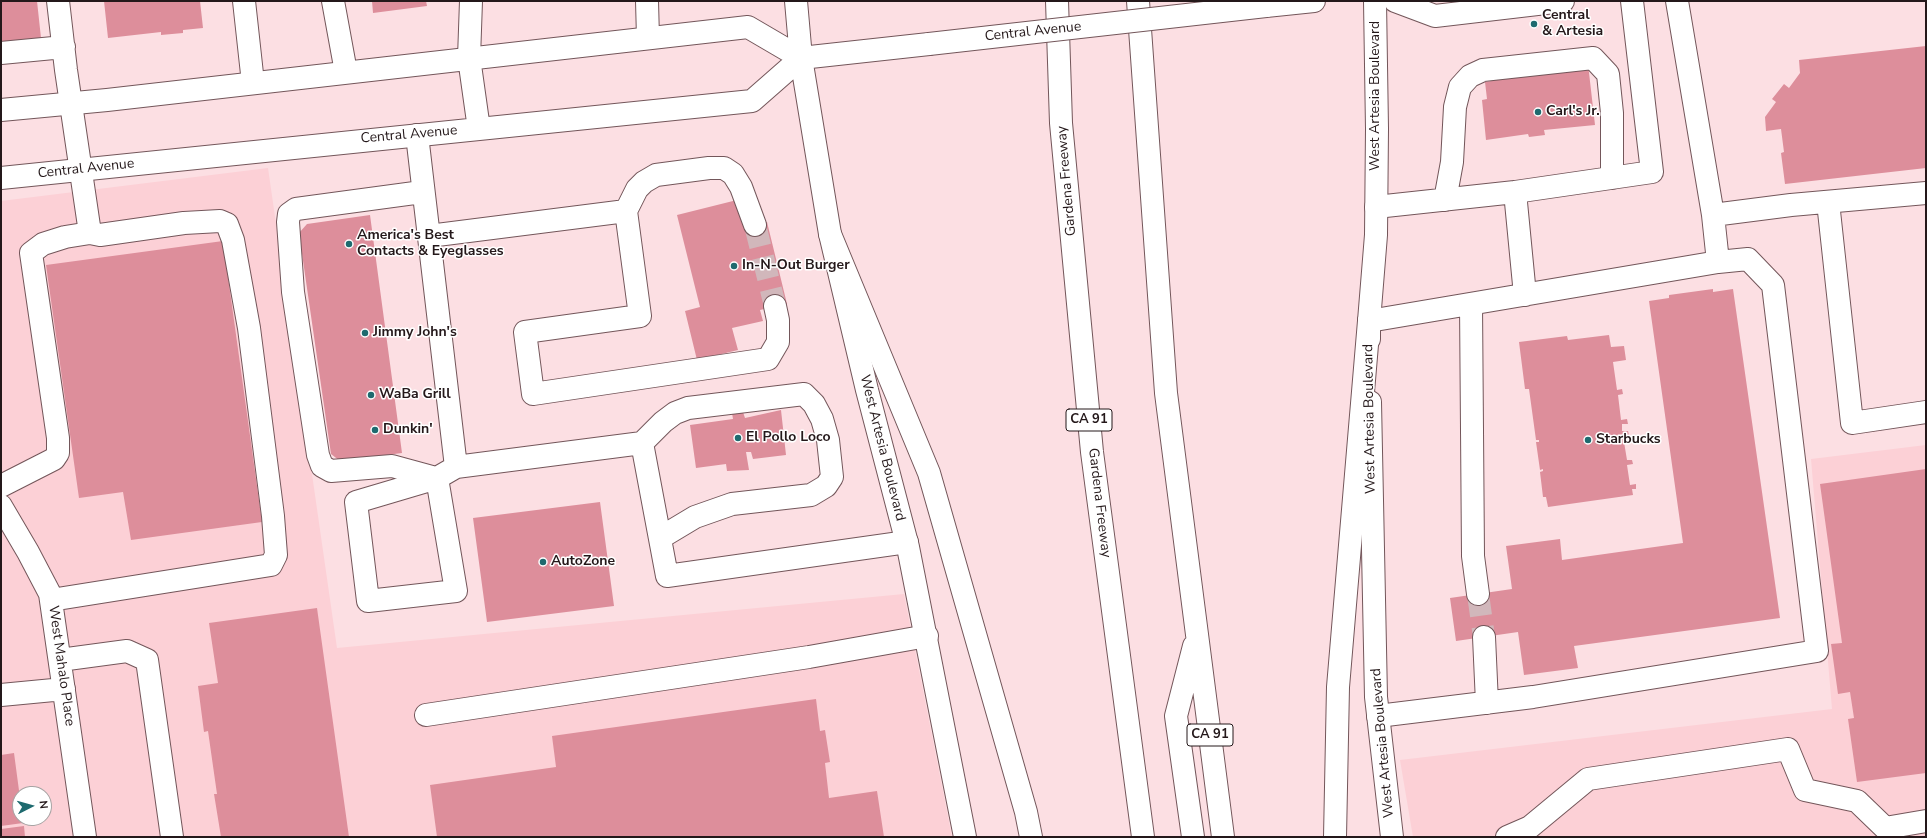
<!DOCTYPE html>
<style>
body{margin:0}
#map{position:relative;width:1927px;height:838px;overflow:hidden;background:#fcdfe3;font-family:"Nunito Sans",sans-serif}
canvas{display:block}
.frame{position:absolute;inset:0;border:2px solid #24181a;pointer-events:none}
.north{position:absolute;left:12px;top:786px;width:40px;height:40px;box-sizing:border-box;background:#fff;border:1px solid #a7a3a3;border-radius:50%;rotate:84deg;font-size:11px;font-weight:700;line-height:16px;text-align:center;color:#24181a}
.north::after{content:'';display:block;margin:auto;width:14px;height:18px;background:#1e6a6f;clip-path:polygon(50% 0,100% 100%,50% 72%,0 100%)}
</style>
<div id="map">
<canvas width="1927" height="838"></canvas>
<div class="frame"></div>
<div class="north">N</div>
</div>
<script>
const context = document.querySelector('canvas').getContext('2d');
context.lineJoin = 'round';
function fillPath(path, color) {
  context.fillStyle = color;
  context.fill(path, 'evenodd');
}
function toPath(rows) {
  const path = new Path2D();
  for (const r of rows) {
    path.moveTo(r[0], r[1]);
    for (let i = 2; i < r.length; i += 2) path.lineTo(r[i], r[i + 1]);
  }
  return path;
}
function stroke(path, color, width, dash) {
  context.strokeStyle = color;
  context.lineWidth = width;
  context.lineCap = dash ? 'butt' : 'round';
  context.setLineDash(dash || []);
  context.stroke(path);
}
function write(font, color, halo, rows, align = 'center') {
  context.font = font + ' "Nunito Sans",sans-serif';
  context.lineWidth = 3;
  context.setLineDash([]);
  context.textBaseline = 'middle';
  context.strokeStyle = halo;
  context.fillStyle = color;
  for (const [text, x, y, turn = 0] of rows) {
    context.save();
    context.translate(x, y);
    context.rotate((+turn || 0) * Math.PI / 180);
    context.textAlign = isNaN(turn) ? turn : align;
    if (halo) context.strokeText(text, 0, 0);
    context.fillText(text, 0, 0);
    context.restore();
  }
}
const built = toPath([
 [268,168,337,648,904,594,952,837,1,837,1,201],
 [20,794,44,794,44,818,20,818],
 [1926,445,1926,837,1413,837,1400,760,1832,709,1811,459]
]);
const building = toPath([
 [1,1,37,1,41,38,1,42],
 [104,1,200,1,203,28,183,30,183,33,161,35,161,32,108,38],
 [372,1,426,1,427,6,373,13],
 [1926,46,1926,168,1785,184,1781,153,1784,152,1781,129,1766,131,1765,117,1776,102,1772,99,1784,84,1789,88,1800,73,1799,60],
 [1588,64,1595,125,1544,130,1545,135,1529,137,1528,134,1486,140,1482,100,1487,99,1485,82,1491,81,1491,78],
 [737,200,744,228,767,222,787,304,760,310,763,321,732,328,738,350,697,360,685,311,700,307,677,215],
 [370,215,402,453,340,461,331,454,299,233,307,224],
 [223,241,262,522,131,540,123,492,79,498,46,265],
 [1713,289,1713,292,1733,289,1780,618,1574,646,1578,668,1524,675,1518,632,1456,641,1450,598,1512,589,1506,546,1560,539,1562,560,1683,543,1649,301,1669,298,1669,295],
 [1609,335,1611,347,1624,346,1626,360,1613,362,1617,390,1622,389,1623,394,1618,395,1621,420,1627,419,1628,424,1622,424,1622,431,1628,431,1629,435,1623,436,1627,460,1632,460,1633,464,1627,465,1630,485,1636,484,1636,489,1632,489,1633,495,1548,507,1546,497,1543,497,1540,472,1543,471,1543,469,1540,470,1536,442,1539,442,1539,440,1536,440,1529,389,1525,389,1519,342,1567,336,1568,340],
 [781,410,786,455,753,459,751,452,746,452,749,470,727,471,726,464,696,468,690,425,733,419,732,413,743,412,745,418],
 [1926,469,1926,773,1857,782,1848,719,1854,718,1850,692,1838,694,1831,644,1842,643,1820,484],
 [600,502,614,606,487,622,473,518],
 [317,608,349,837,221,837,214,794,217,794,208,731,204,732,198,686,218,683,209,623],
 [816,699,820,731,825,730,830,762,825,763,829,798,877,791,884,837,437,837,430,785,556,767,552,736],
 [14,753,20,798,20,818,23,818,23,823,1,826,1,755],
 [24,826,25,837,1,837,1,829]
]);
const minorTunnel = toPath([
 [755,225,775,306],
 [1478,594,1484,637]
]);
const minor = toPath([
 [58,1,66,70,90,233],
 [244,1,253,83],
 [333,1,346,72],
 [647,1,648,38],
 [1,53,64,47],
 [469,58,471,1],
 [417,135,456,467,437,478,356,502,368,601,456,591,437,478],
 [422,192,296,209,289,214,288,222,293,292,318,455,322,466,331,471,392,466,436,478],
 [1445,200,1452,162,1455,107,1460,87,1470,76,1483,70,1593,58,1608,74,1612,113,1612,178],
 [1828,202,1852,423,1926,412],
 [1376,207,1515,192],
 [626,211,637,189,644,182,656,175,709,168,724,168,733,174,741,187,755,225],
 [1713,215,1791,205,1926,193],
 [429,236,626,211,640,316,525,332,533,394,768,359,778,342,778,320,775,306],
 [1525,295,1515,192,1652,172,1632,1],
 [1471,304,1473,556,1478,594],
 [1369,321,1718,262,1713,215,1677,1],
 [642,443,663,422,675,413,688,408,804,394,814,404,822,419,828,440,832,477,826,486,811,495,732,504,695,517,660,538],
 [456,467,642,443,667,576,907,542],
 [1,486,54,459,58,453,58,438,31,253,43,244,65,237,90,233,100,235,184,223,220,221,227,224,233,240,249,328,273,516,276,555,271,565,51,600],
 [1,506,28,552,50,594,85,837],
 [1484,637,1487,703],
 [60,660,127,651,147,660,172,837],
 [1,695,64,689],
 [426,715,809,657,927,636],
 [1378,716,1533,697,1817,651,1773,285,1748,259,1718,262],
 [1507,837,1530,827,1588,779,1788,749,1805,790,1857,801,1885,828,1926,821]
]);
const major = toPath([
 [796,1,801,58,830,234,867,390,908,547,965,837],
 [1395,1,1435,16,1563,1],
 [1266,6,1314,1],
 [469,58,479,129],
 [1,110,107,100,748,27,801,58],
 [1,178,752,101,801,58,929,44],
 [1369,339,1369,321,1376,235,1377,129,1375,1],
 [1370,402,1376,697,1392,837]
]);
const highway = toPath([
 [1057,1,1061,123,1092,452,1143,837],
 [1138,1,1166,393,1223,837],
 [830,234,929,473,1026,812,1031,837],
 [1193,837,1176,716,1194,646],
 [1335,837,1338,687,1369,321]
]);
const majorBridge = toPath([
 [929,44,1266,6]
]);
const markers = [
 [1534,24,4,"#1e6a6f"],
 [1538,112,4,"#1e6a6f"],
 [349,244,4,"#1e6a6f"],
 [734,266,4,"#1e6a6f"],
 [365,333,4,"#1e6a6f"],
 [371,395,4,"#1e6a6f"],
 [375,430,4,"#1e6a6f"],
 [738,438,4,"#1e6a6f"],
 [1588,440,4,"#1e6a6f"],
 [543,562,4,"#1e6a6f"]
];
const shields = [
 [1089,420,46],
 [1210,735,46]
];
const shieldNames = [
 ["CA 91",1089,420],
 ["CA 91",1210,735]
];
const poiNames = [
 ["Central",1542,16],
 ["& Artesia",1542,32],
 ["Carl's Jr.",1546,112],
 ["America's Best",357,236],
 ["Contacts & Eyeglasses",357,252],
 ["In-N-Out Burger",742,266],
 ["Jimmy John's",373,333],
 ["WaBa Grill",379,395],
 ["Dunkin'",383,430],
 ["El Pollo Loco",746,438],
 ["Starbucks",1596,440],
 ["AutoZone",551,562]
];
const streetNames = [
 ["Central Avenue",1033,32,-6],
 ["West Artesia Boulevard",1376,96,-90],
 ["Central Avenue",409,135,-5],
 ["Central Avenue",86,169,-6],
 ["Gardena Freeway",1067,181,-95],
 ["West Artesia Boulevard",1370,419,-91],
 ["West Artesia Boulevard",882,448,76],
 ["Gardena Freeway",1099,503,83],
 ["West Mahalo Place",61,666,82],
 ["West Artesia Boulevard",1383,743,-95]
];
fillPath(built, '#fcd0d6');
fillPath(building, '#dd8e9b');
stroke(minorTunnel, '#d1b7bb', 22, [22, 11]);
stroke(minor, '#73565a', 24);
stroke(major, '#73565a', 24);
stroke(highway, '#73565a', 24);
stroke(minor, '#fff', 22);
stroke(major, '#fff', 22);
stroke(highway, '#fff', 22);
stroke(majorBridge, '#73565a', 24, []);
stroke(majorBridge, '#fff', 22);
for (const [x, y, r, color] of markers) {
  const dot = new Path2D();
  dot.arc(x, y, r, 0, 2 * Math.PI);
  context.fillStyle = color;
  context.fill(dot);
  stroke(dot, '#fff', 1.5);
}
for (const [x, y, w] of shields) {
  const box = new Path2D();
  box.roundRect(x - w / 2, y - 11, w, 22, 3);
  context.fillStyle = '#fff';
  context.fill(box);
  stroke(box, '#24181a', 1);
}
write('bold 13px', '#24181a', null, shieldNames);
write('bold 14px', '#24181a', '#fff', poiNames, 'left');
write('14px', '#24181a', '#fff', streetNames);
</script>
